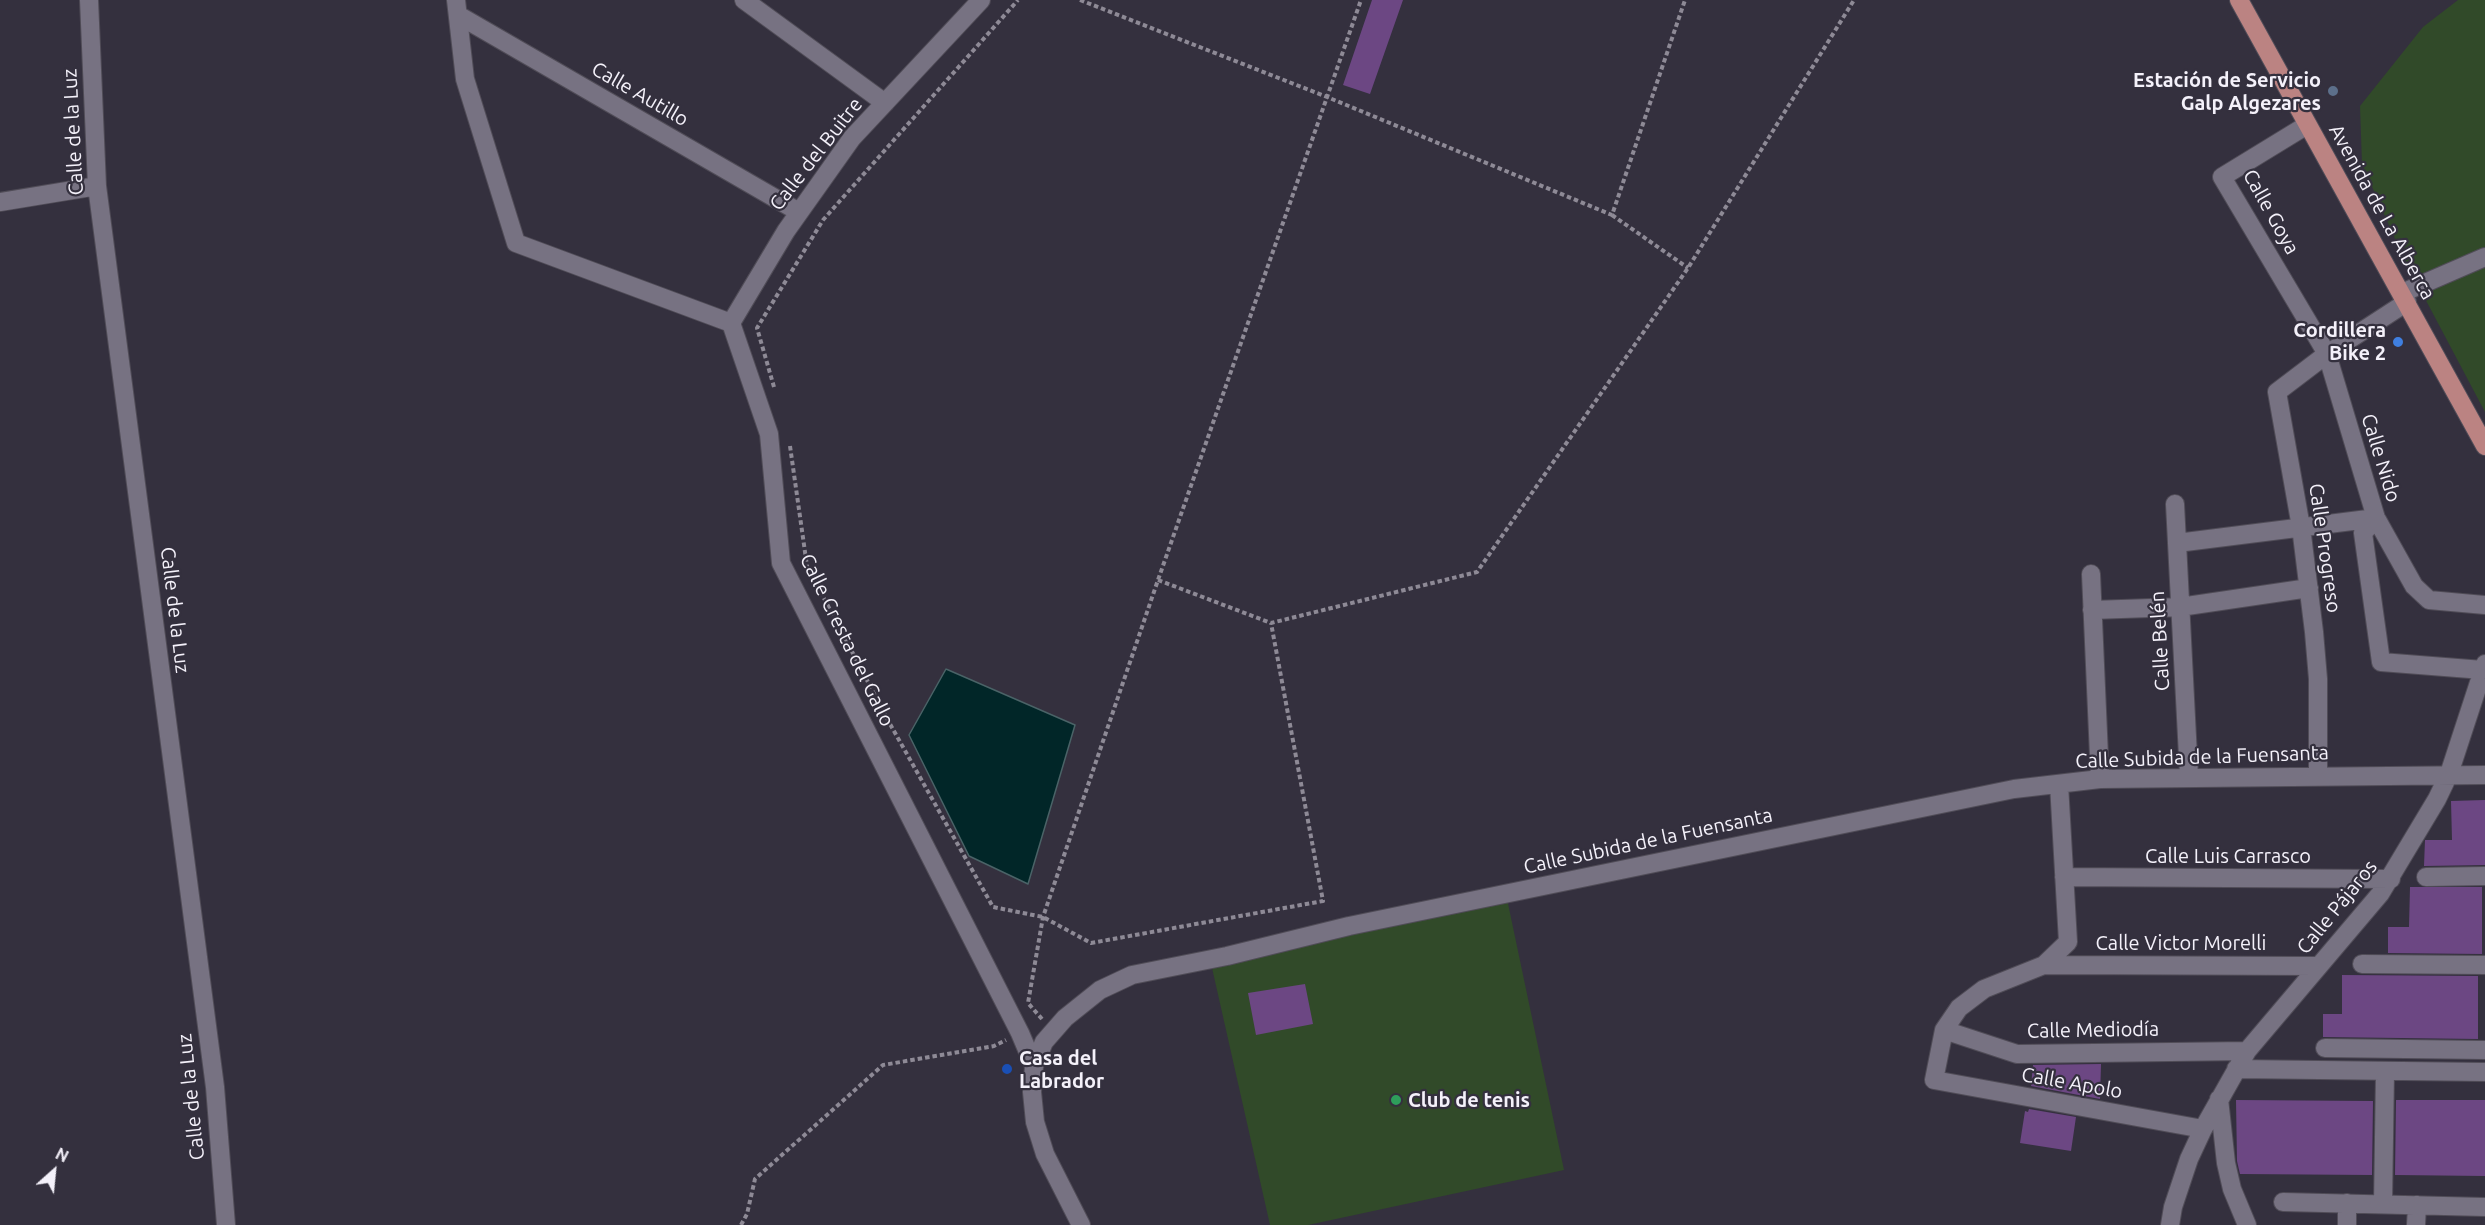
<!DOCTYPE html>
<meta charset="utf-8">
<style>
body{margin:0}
#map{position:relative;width:2485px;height:1225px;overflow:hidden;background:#34303e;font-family:Ubuntu,sans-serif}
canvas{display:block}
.north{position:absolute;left:24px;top:1141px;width:60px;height:60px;-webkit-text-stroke:4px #34303e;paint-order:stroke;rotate:27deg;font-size:16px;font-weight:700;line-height:24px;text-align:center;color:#f4f1fa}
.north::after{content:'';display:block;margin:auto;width:21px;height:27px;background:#f4f1fa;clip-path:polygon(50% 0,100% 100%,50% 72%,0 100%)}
</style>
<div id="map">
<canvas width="2485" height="1225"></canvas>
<div class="north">N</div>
</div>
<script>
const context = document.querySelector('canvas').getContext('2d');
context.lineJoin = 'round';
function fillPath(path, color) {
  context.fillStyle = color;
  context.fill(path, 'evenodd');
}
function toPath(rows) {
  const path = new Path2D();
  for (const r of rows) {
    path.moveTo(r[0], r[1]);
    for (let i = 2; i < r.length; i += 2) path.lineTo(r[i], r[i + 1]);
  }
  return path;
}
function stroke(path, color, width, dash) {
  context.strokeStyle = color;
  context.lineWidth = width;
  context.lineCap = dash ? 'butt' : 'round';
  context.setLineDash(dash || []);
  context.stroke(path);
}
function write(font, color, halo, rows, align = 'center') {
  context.font = font + ' Ubuntu,sans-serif';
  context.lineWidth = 4.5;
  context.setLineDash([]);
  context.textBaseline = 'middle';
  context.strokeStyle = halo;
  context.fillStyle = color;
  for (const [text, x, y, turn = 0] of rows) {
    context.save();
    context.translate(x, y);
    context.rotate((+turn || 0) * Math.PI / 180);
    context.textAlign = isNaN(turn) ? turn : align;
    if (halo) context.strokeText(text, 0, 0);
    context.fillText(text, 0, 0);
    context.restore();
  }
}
const green = toPath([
 [2458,0,2485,0,2485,412,2403,257,2362,164,2360,106,2423,27],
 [1506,894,1564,1170,1308,1225,1270,1225,1210,959]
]);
const water = toPath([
 [946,669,1075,725,1028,884,969,856,909,735,946,669]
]);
const building = toPath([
 [1372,0,1403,0,1370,94,1343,85],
 [2485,800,2485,865,2424,866,2425,840,2452,840,2451,801],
 [2410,887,2482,887,2482,954,2388,953,2388,927,2409,927],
 [2342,975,2478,976,2478,1039,2323,1037,2323,1014,2342,1014],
 [1305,984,1313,1024,1256,1035,1248,993],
 [2101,1064,2100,1099,2031,1086,2033,1065],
 [2236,1100,2373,1101,2372,1175,2240,1174,2237,1161],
 [2396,1100,2485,1100,2485,1176,2395,1175],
 [2029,1109,2076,1117,2071,1151,2020,1143,2025,1111,2028,1112]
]);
const path = toPath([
 [1080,0,1327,97,1612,215,1685,0],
 [1612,215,1688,268],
 [774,387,757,328,823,220,1018,0],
 [790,446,807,566,890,724,993,907,1043,917,1091,943,1323,901,1271,623],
 [1158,580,1271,623,1477,572,1688,268,1854,0],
 [1042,1019,1028,1003,1043,917,1158,580,1361,0],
 [741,1225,747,1214,755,1179,883,1065,994,1046,1006,1040]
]);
const minor = toPath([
 [89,0,97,186,215,1087,226,1225],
 [456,0,465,79,516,243,731,323],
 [744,0,885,103],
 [458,15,799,212],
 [2307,125,2222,177,2327,354,2376,518,2414,586,2429,600,2485,605],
 [0,202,97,186],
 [2402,293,2485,257],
 [731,323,769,434,781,563,1020,1033,1034,1066],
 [731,323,786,231,852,138,981,0],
 [2175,504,2189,776],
 [2376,518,2363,533,2381,662,2483,670],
 [2177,543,2376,518],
 [2091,574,2100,779],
 [2092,610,2180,607,2309,588],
 [2318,775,2318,679,2314,632,2301,527,2277,392,2327,354,2407,302],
 [2059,784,2068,942,2044,965,1984,989,1959,1008,1944,1030,1934,1080,2203,1129],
 [2064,877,2391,879],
 [2426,877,2485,876],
 [2362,964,2485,965],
 [2044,965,2318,966],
 [1944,1030,2017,1054,2247,1051],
 [2325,1048,2485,1050],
 [2236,1069,2485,1072],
 [2219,1099,2226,1163,2232,1189,2247,1225],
 [2283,1202,2485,1207],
 [2383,1204,2385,1072],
 [1081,1225,1045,1154,1035,1122,1032,1092,1034,1066,1044,1042,1065,1018,1100,990,1132,975,1227,956,1349,926,2014,789,2100,779,2485,775],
 [2170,1225,2173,1207,2189,1159,2203,1129,2247,1051,2380,894,2437,799,2449,774,2485,664],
 [2347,1225,2347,1203],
 [2416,1225,2417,1205]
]);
const major = toPath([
 [2239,0,2485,446]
]);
const markers = [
 [2333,91,6,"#5c6f8a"],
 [2398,342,6,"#3f7fe0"],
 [1007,1069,6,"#1a4fb4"],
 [1396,1100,6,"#2e9e5b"]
];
const poiNames = [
 ["Estación de Servicio",2321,80],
 ["Galp Algezares",2321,103],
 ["Cordillera",2386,330],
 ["Bike 2",2386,353],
 ["Casa del",1019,1058,"left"],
 ["Labrador",1019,1081,"left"],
 ["Club de tenis",1408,1100,"left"]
];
const streetNames = [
 ["Calle Autillo",640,94,30],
 ["Calle de la Luz",73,132,-93],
 ["Calle del Buitre",816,154,-52],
 ["Calle Goya",2271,212,61],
 ["Avenida de La Alberca",2382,212,61],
 ["Calle Nido",2381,458,73],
 ["Calle Progreso",2325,548,82],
 ["Calle de la Luz",175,610,83],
 ["Calle Cresta del Gallo",847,640,64],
 ["Calle Belén",2160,641,-93],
 ["Calle Subida de la Fuensanta",2202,757,-2],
 ["Calle Subida de la Fuensanta",1648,841,-12],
 ["Calle Luis Carrasco",2228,856],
 ["Calle Pájaros",2337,907,-51],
 ["Calle Victor Morelli",2181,943],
 ["Calle Mediodía",2093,1030,-1],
 ["Calle Apolo",2072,1083,10],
 ["Calle de la Luz",191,1097,-96]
];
fillPath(green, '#314a29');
fillPath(water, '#012628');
stroke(water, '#4a6367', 1.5);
fillPath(building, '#6c4783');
stroke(minor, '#504c57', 20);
stroke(major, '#504c57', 20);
stroke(path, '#8e8a96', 4, [4.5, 3]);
stroke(minor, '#777282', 18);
stroke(major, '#bb8382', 18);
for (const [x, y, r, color] of markers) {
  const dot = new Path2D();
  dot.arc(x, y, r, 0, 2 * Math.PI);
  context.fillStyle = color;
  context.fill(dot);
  stroke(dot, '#34303e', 2);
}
write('bold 20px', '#f4f1fa', '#34303e', poiNames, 'right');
write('20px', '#f4f1fa', '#34303e', streetNames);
</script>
